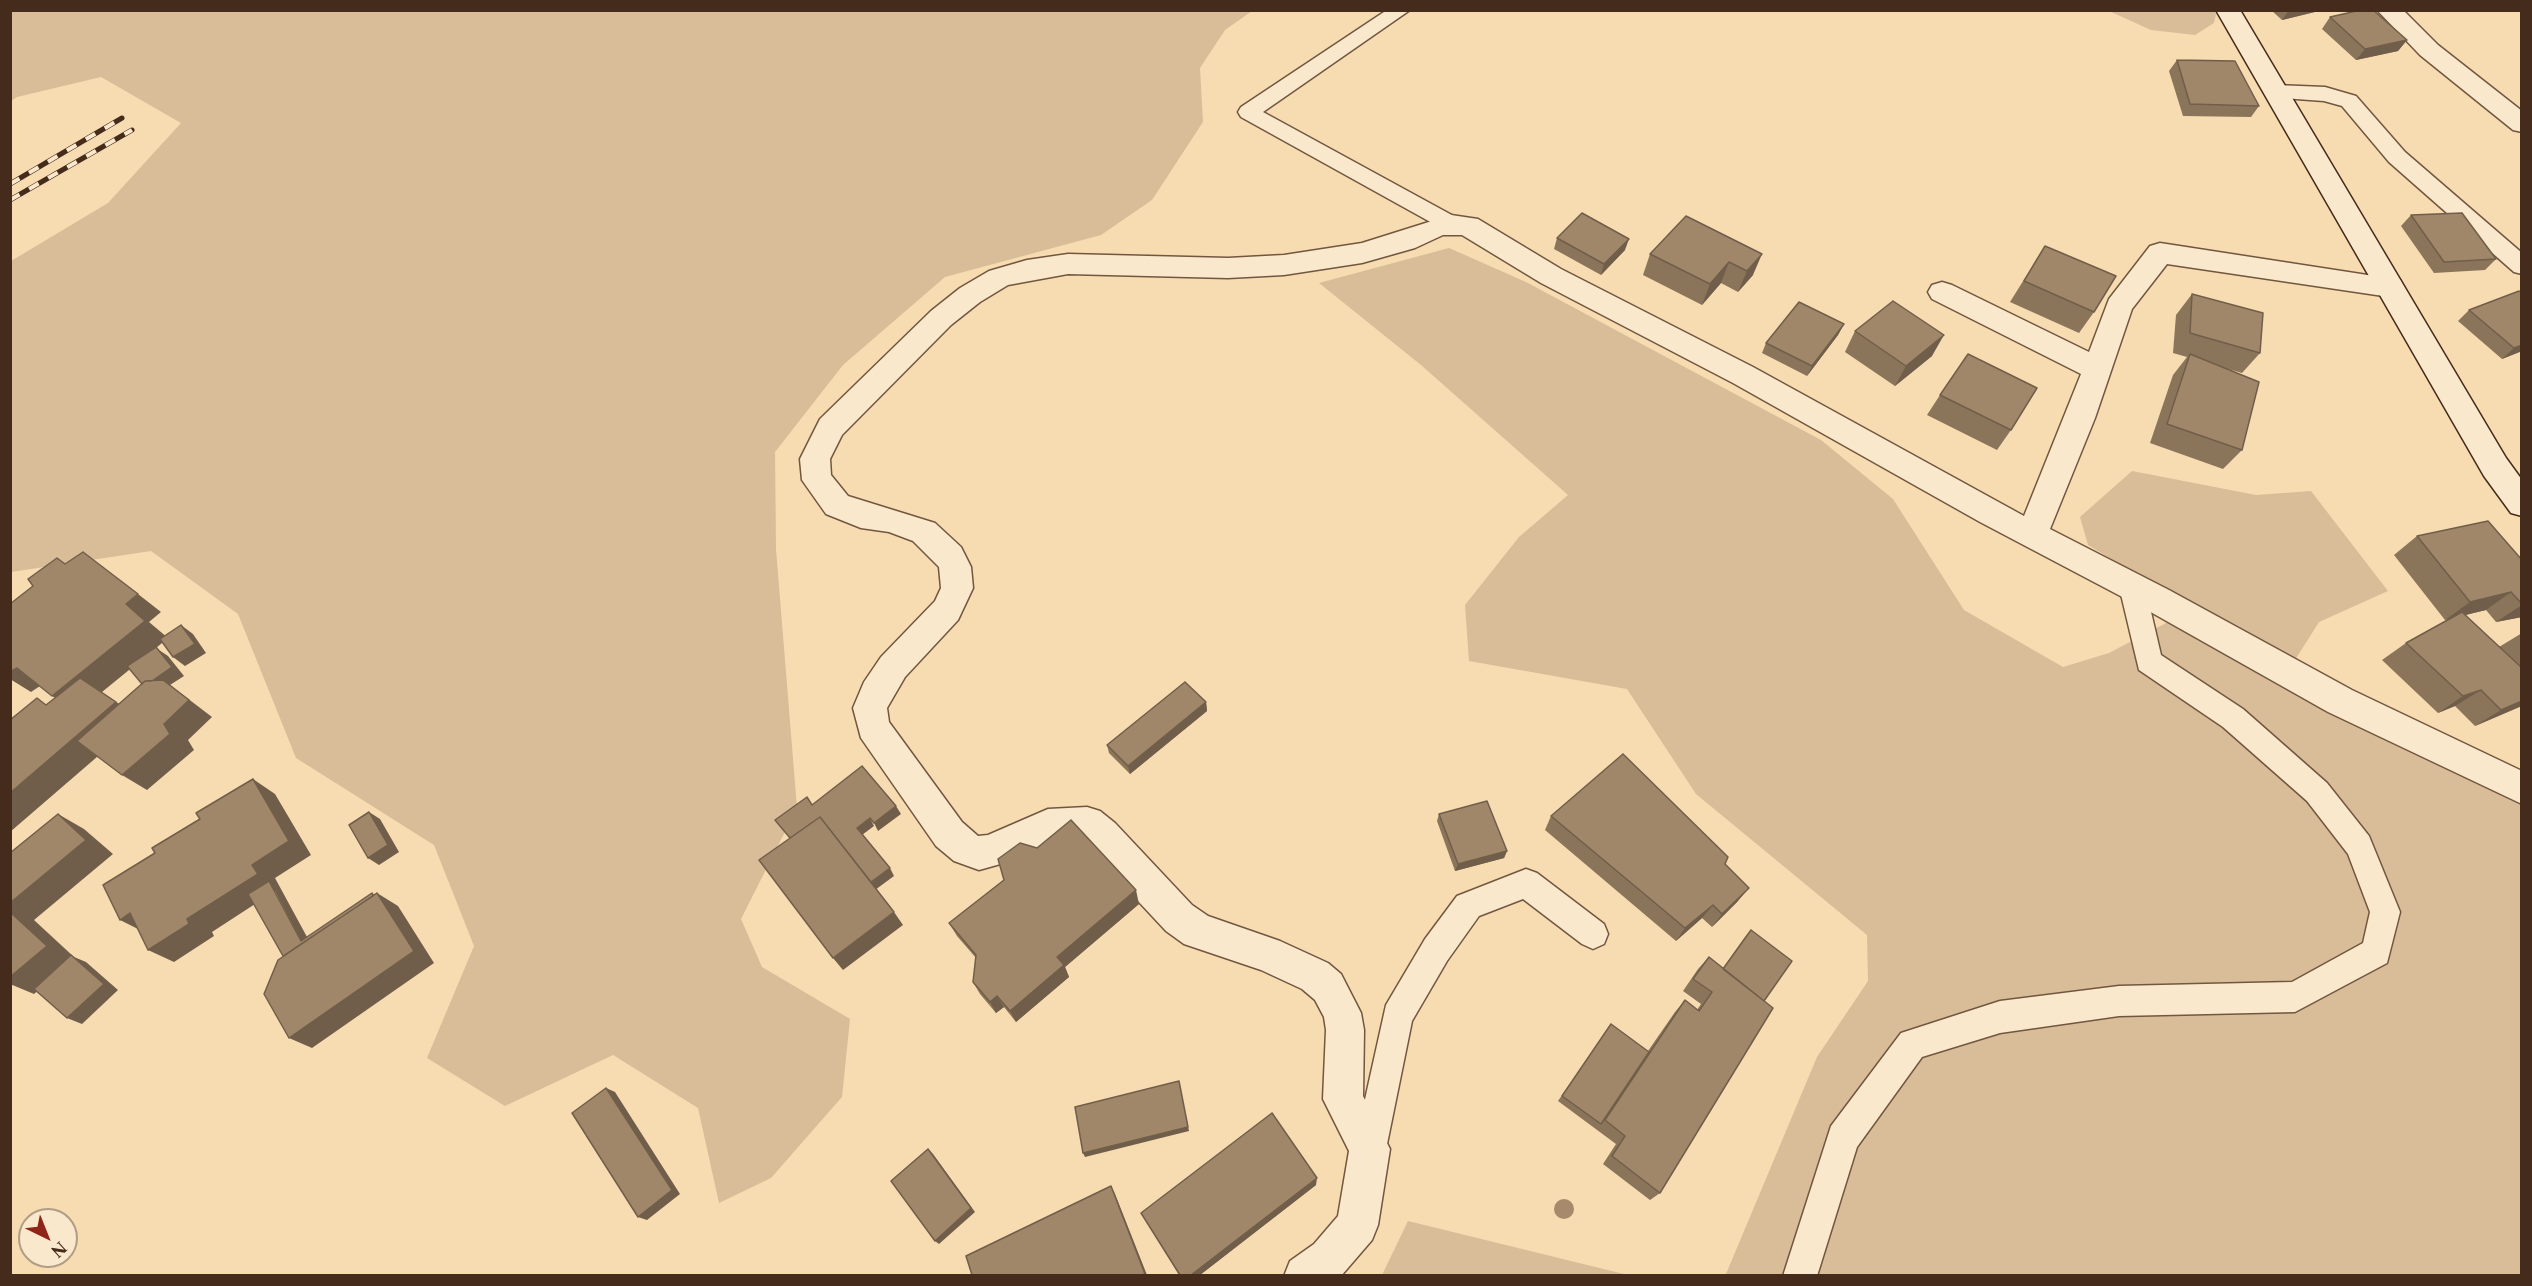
<!DOCTYPE html>
<style>
body{margin:0}
#map{position:relative;width:2532px;height:1286px;overflow:hidden;background:#f7dbb1;font-family:"Libre Caslon Text",serif}
canvas{display:block}
.frame{position:absolute;inset:0;border:12px solid #442b1b;pointer-events:none}
.north{position:absolute;left:18px;top:1208px;width:60px;height:60px;box-sizing:border-box;background:#fae8cc;border:2px solid #b19c85;border-radius:50%;rotate:137deg;font-size:16px;font-weight:700;line-height:24px;text-align:center;color:#442b1b}
.north::after{content:'';display:block;margin:auto;width:21px;height:27px;background:#8f2418;clip-path:polygon(50% 0,100% 100%,50% 72%,0 100%)}
</style>
<div id="map">
<canvas width="2532" height="1286"></canvas>
<div class="frame"></div>
<div class="north">N</div>
</div>
<script>
const context = document.querySelector('canvas').getContext('2d');
context.lineJoin = 'round';
function fillPath(path, color) {
  context.fillStyle = color;
  context.fill(path, 'evenodd');
}
function toPath(rows) {
  const path = new Path2D();
  for (const r of rows) {
    path.moveTo(r[0], r[1]);
    for (let i = 2; i < r.length; i += 2) path.lineTo(r[i], r[i + 1]);
  }
  return path;
}
function stroke(path, color, width, dash) {
  context.strokeStyle = color;
  context.lineWidth = width;
  context.lineCap = dash ? 'butt' : 'round';
  context.setLineDash(dash || []);
  context.stroke(path);
}
const green = toPath([
 [2213,10,2216,14,2214,23,2195,35,2151,30,2109,11],
 [11,11,1252,11,1225,30,1200,68,1203,122,1152,200,1101,235,945,277,843,365,775,452,776,549,797,808,741,919,762,967,850,1019,842,1097,771,1178,719,1203,698,1108,613,1055,505,1106,427,1058,474,946,434,845,296,758,238,614,151,551,11,572,11,261,108,203,181,123,101,77,17,97,11,101],
 [1449,248,1526,282,1821,440,1893,499,1964,610,2063,667,2109,653,2166,623,2155,585,2088,545,2080,517,2132,471,2256,495,2311,491,2388,591,2319,622,2295,660,2521,801,2521,1275,1720,1275,1726,1274,1817,1057,1868,981,1867,935,1696,794,1627,689,1469,661,1465,605,1519,537,1568,495,1421,365,1319,283],
 [1408,1221,1628,1275,1382,1275]
]);
const lane = toPath([
 [1387,10,1410,10,1263,112,1459,219,1462,224,1459,229,1451,232,1443,229,1241,117,1238,112,1241,107,1387,10],
 [2275,85,2325,87,2356,96,2405,152,2522,253,2522,274,2514,272,2389,162,2342,106,2324,101,2268,97,2265,92,2268,87,2275,85],
 [2132,575,2141,578,2145,586,2161,655,2243,709,2327,783,2369,836,2400,912,2387,963,2295,1012,2119,1016,2000,1033,1922,1057,1857,1147,1817,1276,1783,1276,1831,1126,1901,1033,2000,1001,2119,986,2292,982,2363,943,2370,912,2348,854,2307,801,2223,727,2139,670,2119,586,2123,578,2132,575],
 [1526,869,1537,873,1604,924,1608,934,1604,944,1593,949,1582,944,1523,899,1479,916,1447,961,1412,1021,1386,1149,1382,1161,1370,1165,1358,1161,1354,1149,1386,1005,1425,939,1457,896,1526,869]
]);
const street = toPath([
 [2377,10,2403,10,2438,45,2522,111,2522,132,2513,130,2420,55,2377,10],
 [1451,215,1478,219,1561,269,1753,367,2024,516,2081,374,1932,299,1928,292,1932,285,1942,282,1952,285,2089,352,2109,299,2150,246,2160,243,2400,280,2404,287,2400,294,2390,297,2167,264,2132,309,2095,418,2050,529,2169,590,2352,690,2522,771,2522,804,2328,712,2147,610,1980,522,1733,383,1541,283,1462,235,1443,235,1415,248,1362,263,1284,275,1228,278,1068,274,1008,285,980,302,951,325,842,435,830,459,831,475,848,496,935,523,961,547,971,567,973,588,958,620,905,677,887,708,889,722,962,822,978,836,988,835,1048,809,1087,807,1100,811,1115,823,1192,905,1208,916,1280,941,1328,963,1341,974,1361,1013,1364,1030,1363,1096,1390,1149,1378,1225,1372,1240,1341,1276,1284,1276,1290,1261,1314,1244,1338,1216,1349,1151,1323,1099,1326,1030,1324,1017,1315,1000,1302,989,1261,970,1184,944,1166,931,1081,840,1050,841,1004,863,979,870,954,861,936,846,861,738,853,708,864,682,881,657,935,601,941,588,939,567,913,541,889,532,861,528,826,514,802,480,800,459,820,419,931,311,960,288,989,271,1027,260,1068,254,1228,258,1284,255,1362,243,1451,215]
]);
const secondary = toPath([
 [2216,10,2240,10,2506,458,2522,480,2522,516,2511,513,2484,476,2216,10]
]);
const rail = toPath([
 [10,184,122,118],
 [10,200,132,130]
]);
const trees = [
 [1564,1209]
];
const wall = toPath([
 [2271,10,2323,10,2282,20],
 [2330,17,2407,40,2398,51,2356,60,2322,29],
 [2177,60,2259,106,2251,117,2183,116,2169,71],
 [2411,215,2496,259,2485,270,2434,273,2401,226],
 [1686,216,1753,275,1738,292,1721,283,1702,305,1643,275,1650,254],
 [1557,238,1625,250,1601,275,1554,249],
 [2045,246,2094,312,2079,333,2010,302],
 [2192,294,2260,353,2242,373,2221,367,2242,450,2223,469,2150,443,2173,375,2187,357,2173,353,2176,315],
 [2469,310,2522,351,2502,359,2458,321],
 [1844,324,1838,335,1807,376,1762,353,1766,343],
 [1855,331,1932,356,1895,386,1845,352],
 [1940,395,2011,430,1997,450,1927,415],
 [2417,536,2522,560,2522,617,2496,622,2486,610,2465,615,2499,647,2522,633,2522,706,2475,726,2455,706,2438,713,2382,660,2406,643,2451,618,2445,620,2394,555],
 [1206,702,1207,711,1130,774,1109,753,1107,745],
 [1439,814,1507,851,1504,858,1455,871,1437,821],
 [1551,816,1725,864,1738,901,1712,927,1702,918,1676,941,1545,830],
 [1139,904,1065,967,1069,977,1016,1022,1004,1007,996,1013,980,994,973,982,976,958,957,936,949,923],
 [1751,930,1764,1001,1660,1193,1650,1200,1603,1164,1616,1144,1558,1101,1607,1030,1648,1051,1675,1012,1685,1000,1697,1010,1701,1004,1683,991,1698,969,1709,957,1723,968,1745,937],
 [1316,1185,1200,1275,1179,1275,1141,1213]
]);
const shadedWall = toPath([
 [2289,10,2323,10,2282,20],
 [2407,40,2398,51,2356,60,2365,49],
 [1629,239,1625,250,1601,275,1604,264],
 [1762,254,1753,275,1738,292,1747,271],
 [1729,262,1721,283,1702,305,1710,284],
 [1844,324,1838,335,1807,376,1812,366],
 [1944,335,1932,356,1895,386,1906,366],
 [2522,345,2522,351,2502,359,2514,348],
 [2511,592,2486,610,2445,620,2470,602],
 [138,594,161,612,149,622,168,638,156,648,168,656,184,676,170,685,212,717,188,740,194,750,147,790,122,775,164,724,144,686,156,648,102,692,141,719,10,832,10,793,78,712,52,696,126,604],
 [2522,605,2522,617,2496,622],
 [181,625,193,634,206,653,185,666,173,657],
 [17,668,43,684,31,692,10,679,10,672],
 [2481,690,2455,706,2438,713,2463,696],
 [2522,701,2522,706,2519,707,2475,726,2501,710],
 [1206,702,1207,711,1130,774,1128,766],
 [253,779,275,794,311,855,275,878,313,948,301,941,275,891,212,932,214,936,174,962,148,950,187,919,252,865],
 [896,806,901,814,878,831,874,823],
 [369,812,380,819,399,852,379,865,368,858],
 [58,814,84,829,113,854,34,920,74,957,86,962,118,990,82,1024,67,1018,75,959,34,994,10,984,10,903],
 [870,818,874,826,862,835,857,828],
 [1507,851,1504,858,1455,871,1458,864],
 [890,868,894,876,875,890,870,883],
 [1749,888,1738,901,1712,927,1722,914],
 [1136,890,1139,904,1065,967,1069,977,1016,1022,1010,1011,1057,957],
 [372,893,382,900,377,893,398,906,434,963,312,1048,289,1038,301,972],
 [1713,905,1702,918,1676,941,1685,928],
 [894,912,903,925,843,970,833,958],
 [130,913,146,933,120,920],
 [997,996,1004,1007,996,1013,990,1002],
 [1179,1081,1189,1131,1085,1157,1083,1153],
 [606,1088,615,1092,680,1194,647,1220,638,1217],
 [928,1149,933,1154,975,1212,939,1244,935,1241],
 [1317,1178,1316,1185,1200,1275,1191,1275],
 [1111,1186,1115,1194,1147,1275,1141,1275]
]);
const building = toPath([
 [2361,10,2373,10,2407,40,2365,49,2330,17,2361,10],
 [2177,60,2235,61,2259,106,2190,104,2177,60],
 [1582,213,1629,239,1604,264,1557,238,1582,213],
 [2462,213,2496,259,2444,262,2411,215,2462,213],
 [1686,216,1762,254,1747,271,1729,262,1710,284,1650,254,1686,216],
 [2045,246,2116,276,2094,312,2024,281,2045,246],
 [2519,291,2522,293,2522,345,2514,348,2469,310,2519,291],
 [2192,294,2263,313,2260,353,2190,333,2192,294],
 [1893,301,1944,335,1906,366,1855,331,1893,301],
 [1799,302,1844,324,1812,366,1766,343,1799,302],
 [1968,354,2037,388,2011,430,1940,395,1968,354],
 [2190,354,2259,382,2242,450,2167,424,2190,354],
 [2488,521,2522,560,2522,604,2511,592,2470,602,2417,536,2488,521],
 [83,552,138,594,126,604,145,621,52,696,17,668,10,672,10,604,33,586,28,579,57,558,65,564,83,552],
 [2462,612,2522,668,2522,701,2501,710,2481,690,2463,696,2406,643,2462,612],
 [181,625,195,644,173,657,160,639,181,625],
 [156,647,172,667,152,681,145,681,142,684,127,666,156,647],
 [80,678,116,702,10,793,10,720,37,698,46,705,80,678],
 [163,680,189,700,164,724,170,734,122,775,77,741,145,681,163,680],
 [1185,682,1206,702,1128,766,1107,745,1185,682],
 [1623,754,1728,857,1725,864,1749,888,1722,914,1713,905,1685,928,1551,816,1623,754],
 [862,766,896,806,874,823,870,818,857,828,890,868,871,882,820,817,790,838,775,820,807,797,812,805,862,766],
 [253,779,289,841,252,865,258,874,187,919,189,924,148,950,130,913,120,920,103,885,155,853,152,848,200,819,196,813,253,779],
 [1487,801,1507,851,1458,864,1439,814,1487,801],
 [369,812,388,845,368,858,349,825,369,812],
 [58,814,86,840,10,903,10,853,58,814],
 [820,817,894,912,833,958,759,860,820,817],
 [1071,820,1136,890,1057,957,1064,965,1010,1011,997,996,990,1002,973,982,976,955,949,923,1004,880,998,859,1020,843,1037,848,1071,820],
 [269,881,301,941,372,893,373,896,283,956,248,894,269,881],
 [377,893,414,951,289,1038,264,994,278,960,377,893],
 [10,912,47,946,10,977,10,912],
 [1751,930,1792,961,1764,1001,1723,969,1751,930],
 [71,955,104,984,67,1018,34,989,71,955],
 [1709,957,1773,1008,1660,1193,1612,1156,1625,1136,1605,1120,1685,1000,1699,1011,1712,992,1693,979,1709,957],
 [1611,1024,1649,1052,1601,1124,1562,1096,1611,1024],
 [1179,1081,1188,1127,1083,1153,1075,1107,1179,1081],
 [606,1088,672,1190,638,1217,572,1113,606,1088],
 [1272,1113,1317,1178,1191,1275,1180,1275,1141,1213,1272,1113],
 [928,1149,971,1208,935,1241,891,1181,928,1149],
 [1111,1186,1145,1274,1141,1275,972,1275,966,1256,1111,1186]
]);
fillPath(green, '#d9bd98');
stroke(lane, '#715740', 3);
stroke(street, '#715740', 3);
stroke(secondary, '#442b1b', 3);
fillPath(lane, '#fae8cc');
fillPath(street, '#fae8cc');
fillPath(secondary, '#fae8cc');
stroke(rail, '#442b1b', 5);
stroke(rail, '#fae8cc', 4, [11]);
context.fillStyle = '#a58a6c';
for (const [x, y] of trees) {
  context.beginPath();
  context.arc(x, y, 10, 0, 2 * Math.PI);
  context.fill();
}
fillPath(wall, '#8a745a');
fillPath(shadedWall, '#715e4a');
fillPath(building, '#a18769');
stroke(building, '#715e4a', 1.5);
</script>
